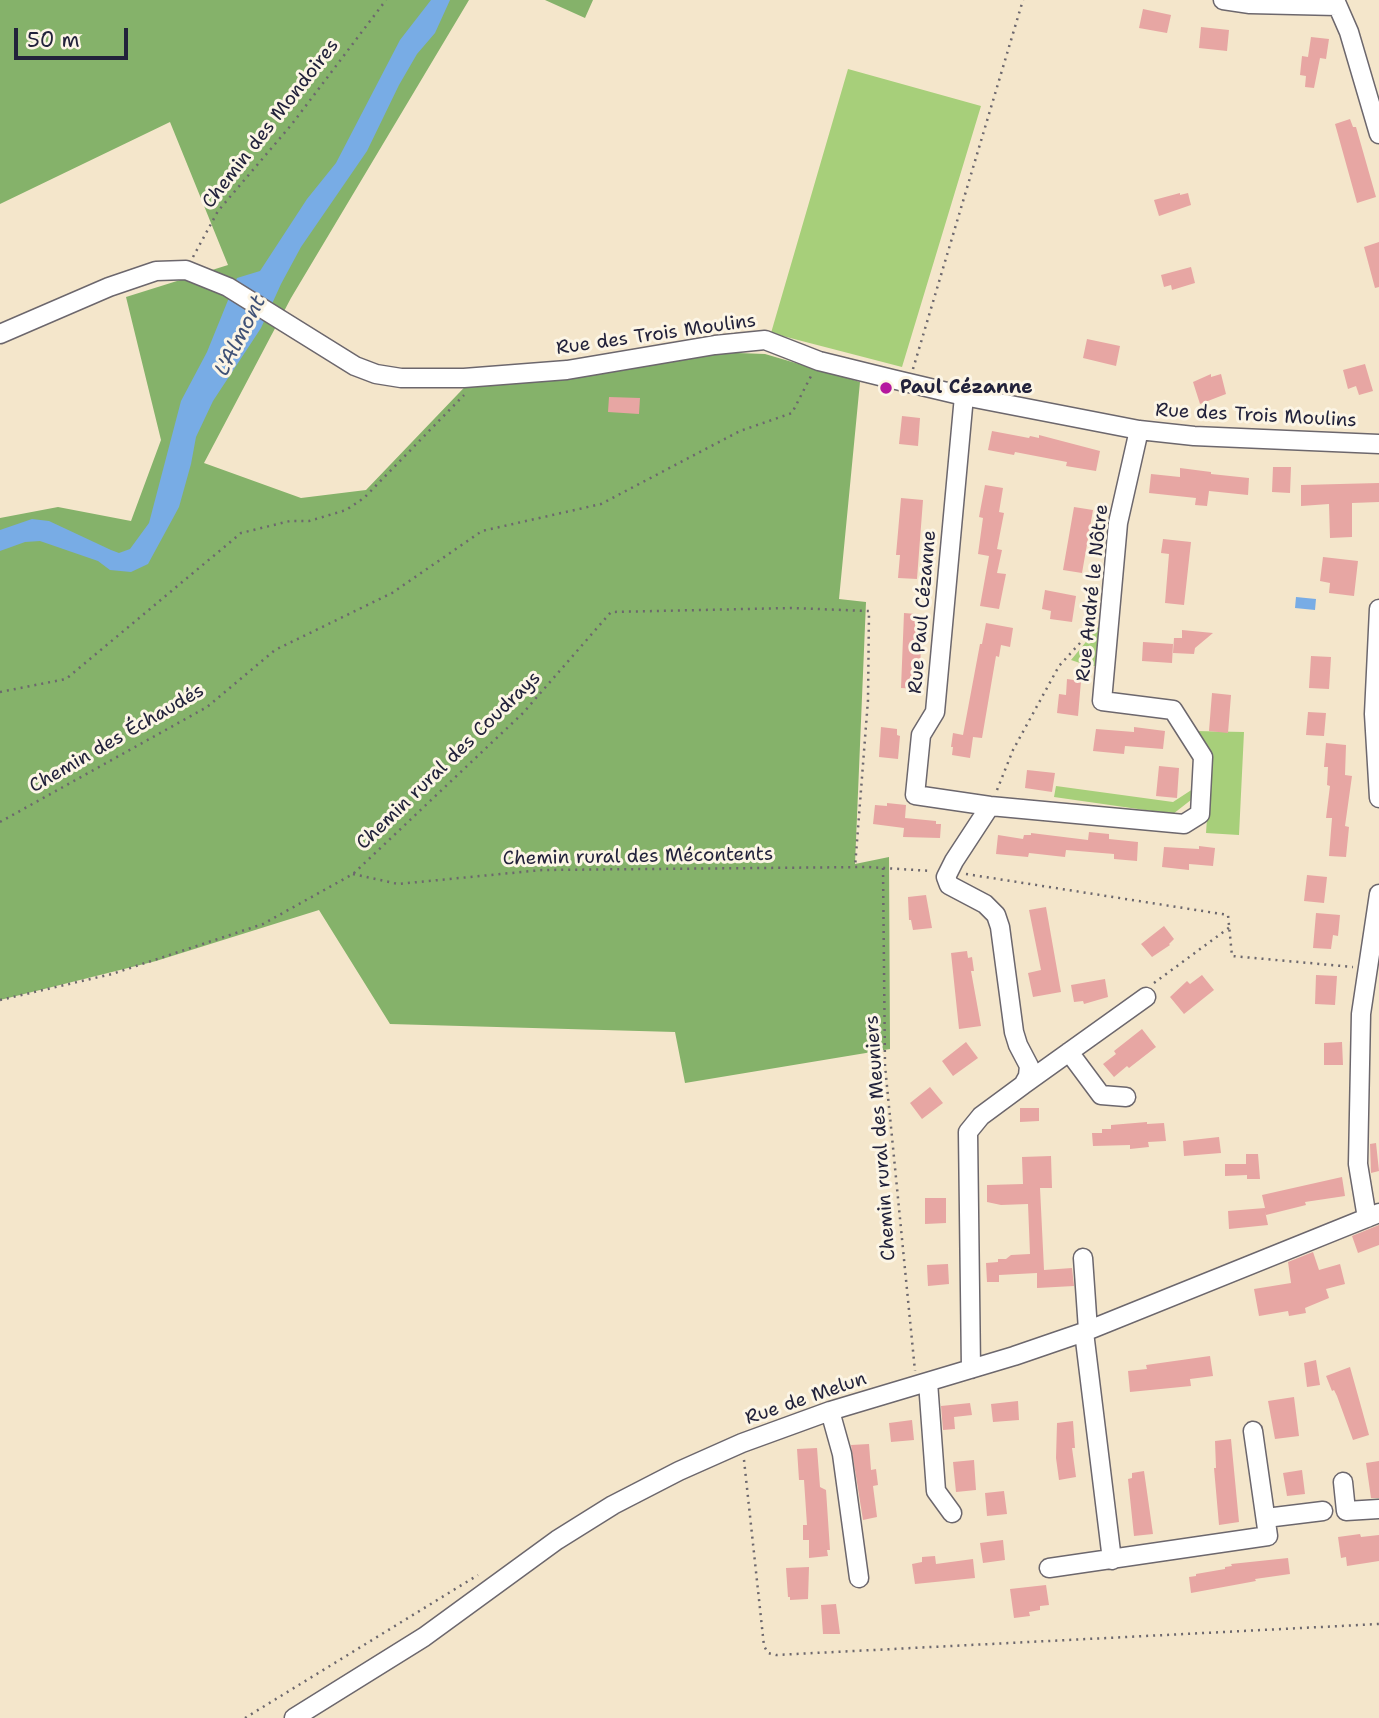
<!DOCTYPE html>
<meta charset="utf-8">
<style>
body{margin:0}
#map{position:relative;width:1379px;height:1718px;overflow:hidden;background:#f4e6cb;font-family:"Shantell Sans",sans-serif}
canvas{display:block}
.scale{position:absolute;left:14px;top:28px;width:114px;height:32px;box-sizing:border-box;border:4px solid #22223b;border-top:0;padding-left:9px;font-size:21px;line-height:24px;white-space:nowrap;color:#22223b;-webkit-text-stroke:5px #fcf5e5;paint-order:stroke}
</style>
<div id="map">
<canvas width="1379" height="1718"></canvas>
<div class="scale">50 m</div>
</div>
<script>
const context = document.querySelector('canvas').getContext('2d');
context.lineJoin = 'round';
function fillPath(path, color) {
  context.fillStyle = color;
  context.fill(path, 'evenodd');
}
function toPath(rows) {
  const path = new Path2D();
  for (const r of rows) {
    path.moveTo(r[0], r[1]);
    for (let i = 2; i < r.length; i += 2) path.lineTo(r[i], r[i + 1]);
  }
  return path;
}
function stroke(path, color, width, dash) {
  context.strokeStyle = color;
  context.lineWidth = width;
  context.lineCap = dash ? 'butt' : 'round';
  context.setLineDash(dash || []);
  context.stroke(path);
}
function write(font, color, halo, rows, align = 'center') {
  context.font = font + ' "Shantell Sans",sans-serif';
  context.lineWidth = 6;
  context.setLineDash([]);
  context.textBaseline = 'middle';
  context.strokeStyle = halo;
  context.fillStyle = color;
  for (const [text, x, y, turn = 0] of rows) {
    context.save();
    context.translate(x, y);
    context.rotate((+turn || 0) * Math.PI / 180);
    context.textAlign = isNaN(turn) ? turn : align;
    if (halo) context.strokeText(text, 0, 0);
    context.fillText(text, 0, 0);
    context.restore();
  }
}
const green = toPath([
 [848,69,981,106,902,367,771,333],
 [1104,620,1101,666,1089,666,1071,660],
 [1195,731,1244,732,1239,835,1206,833,1211,760],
 [1056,786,1173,802,1196,787,1196,796,1173,814,1054,797]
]);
const forest = toPath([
 [0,0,469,0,291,298,204,463,301,498,366,490,480,371,658,350,765,354,860,382,839,599,866,602,855,864,889,857,890,1049,685,1083,675,1032,390,1024,319,910,156,961,0,1000,0,518,58,507,131,521,161,440,126,297,228,265,170,122,0,204],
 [545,0,593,0,585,18]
]);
const water = toPath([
 [431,0,450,0,435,33,417,54,399,85,367,151,301,247,281,284,261,328,213,401,196,437,191,464,179,507,148,564,131,572,110,570,98,561,40,541,25,542,0,551,0,530,32,519,49,521,111,550,119,553,130,549,149,523,181,401,207,352,237,278,260,271,307,199,336,163,400,40],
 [1296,597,1316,599,1315,610,1295,608]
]);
const building = toPath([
 [1143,9,1171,15,1167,33,1139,28],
 [1201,27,1229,30,1227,51,1199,48],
 [1311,37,1329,39,1326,59,1320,58,1314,88,1305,87,1306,76,1300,75,1302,56,1308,57],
 [1350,119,1353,127,1356,127,1376,197,1357,203,1335,124],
 [1180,193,1180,195,1188,193,1191,205,1159,216,1154,200],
 [1379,242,1379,287,1375,288,1364,247],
 [1191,267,1195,283,1172,290,1171,285,1164,287,1161,275],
 [1087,339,1120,346,1116,366,1083,358],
 [1365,364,1373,391,1359,395,1356,386,1348,389,1343,370],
 [1211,374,1211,377,1221,374,1226,394,1200,404,1193,382],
 [609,397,640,398,639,414,608,412],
 [902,416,920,418,918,446,899,444],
 [992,431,1029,438,1030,436,1039,438,1039,435,1100,451,1096,471,1066,466,1067,462,1015,452,1014,455,988,450],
 [1273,467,1291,467,1290,493,1272,492],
 [1180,468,1211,472,1211,474,1249,478,1248,495,1209,491,1207,506,1195,505,1196,498,1149,493,1151,474,1180,477],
 [1379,483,1379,502,1352,503,1352,537,1330,538,1329,504,1301,506,1301,485],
 [985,485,1003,488,999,512,1004,513,997,549,1002,550,997,573,1006,574,999,609,980,606,989,556,978,554,983,518,979,517],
 [901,498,923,500,917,579,898,578,900,555,896,555],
 [1074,507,1093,510,1082,573,1063,570],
 [1163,539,1191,542,1184,605,1165,603,1169,554,1161,553],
 [1323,557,1358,561,1354,596,1329,593,1330,583,1320,581],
 [1045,590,1076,596,1072,622,1050,619,1051,611,1042,609],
 [904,613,916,614,915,627,922,627,919,689,901,688],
 [986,623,1013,628,1010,647,1001,645,999,657,996,656,982,738,973,737,970,758,952,755,953,747,951,747,953,733,963,735,980,644,982,644],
 [1182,630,1213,633,1195,648,1194,654,1173,653,1174,638,1182,638],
 [1143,642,1173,644,1172,663,1142,661],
 [1311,656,1331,657,1329,689,1309,688],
 [1067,679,1081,681,1078,716,1057,713,1059,694,1066,695],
 [1212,693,1231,695,1228,733,1209,731],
 [1308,712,1326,713,1324,736,1306,735],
 [881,727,897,729,897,735,900,736,898,759,879,757],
 [1134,727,1165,731,1163,749,1125,746,1124,754,1093,751,1096,729,1134,732],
 [1326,743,1346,745,1345,775,1352,776,1345,826,1349,827,1346,857,1329,856,1332,818,1326,818,1330,786,1327,785,1328,767,1324,767],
 [1159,766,1179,768,1177,798,1156,796],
 [1027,770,1055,773,1052,792,1025,788],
 [887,803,906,805,905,818,936,821,936,824,941,824,940,838,903,837,904,828,873,824,875,805,887,806],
 [1089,832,1109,834,1109,839,1138,842,1137,861,1114,859,1114,854,1066,850,1065,857,1029,853,1028,857,996,854,998,835,1023,839,1024,835,1031,835,1031,833,1088,840],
 [1199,846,1215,848,1213,866,1189,864,1189,870,1162,867,1164,847,1199,849],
 [1307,875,1327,877,1324,903,1304,901],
 [926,895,932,928,913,930,911,920,909,920,908,897],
 [1046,907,1061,992,1033,997,1028,973,1041,970,1029,910],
 [1316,913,1340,915,1338,936,1333,935,1331,949,1313,948],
 [1164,926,1174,939,1169,944,1170,945,1152,957,1141,944],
 [967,951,968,958,972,957,974,971,971,971,981,1026,959,1029,951,953],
 [1202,975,1214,990,1184,1014,1170,997,1187,981,1190,984],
 [1316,975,1337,976,1335,1005,1315,1004],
 [1105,979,1108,997,1084,1004,1083,1001,1074,1002,1071,985],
 [1142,1029,1156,1047,1129,1068,1127,1066,1114,1077,1103,1064,1116,1054,1114,1051],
 [966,1042,978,1058,953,1076,942,1061],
 [1342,1042,1343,1065,1324,1065,1324,1043],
 [930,1087,943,1103,922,1119,910,1103],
 [1020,1108,1039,1108,1039,1121,1020,1122],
 [1147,1122,1147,1124,1164,1123,1166,1141,1148,1142,1149,1147,1130,1149,1130,1145,1093,1146,1092,1133,1102,1133,1102,1129,1111,1129,1111,1125],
 [1219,1137,1221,1153,1184,1156,1183,1141],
 [1376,1143,1379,1171,1371,1173,1370,1144],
 [1246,1154,1258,1154,1260,1179,1247,1179,1247,1175,1225,1176,1225,1164,1246,1164],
 [1051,1156,1052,1188,1040,1188,1044,1270,1072,1268,1074,1286,1037,1288,1037,1273,999,1275,999,1282,987,1282,986,1263,998,1262,998,1259,1006,1259,1011,1255,1030,1254,1028,1204,1001,1205,987,1202,987,1185,1023,1184,1022,1157],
 [1342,1177,1345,1196,1305,1202,1306,1205,1266,1215,1265,1211,1268,1225,1229,1229,1228,1211,1265,1208,1262,1195],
 [925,1198,946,1198,946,1223,925,1224],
 [1379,1225,1379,1245,1358,1253,1352,1236],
 [1313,1252,1319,1270,1340,1264,1345,1284,1326,1289,1329,1298,1305,1308,1306,1313,1289,1316,1288,1311,1259,1316,1254,1289,1291,1283,1288,1262],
 [948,1264,949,1284,928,1286,927,1265],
 [1210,1356,1213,1376,1190,1379,1191,1386,1130,1392,1128,1371,1147,1369,1146,1365],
 [1316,1360,1320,1385,1307,1387,1304,1363],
 [1350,1367,1369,1435,1353,1440,1337,1396,1334,1390,1332,1391,1326,1376],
 [1294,1397,1299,1436,1275,1439,1268,1401],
 [1018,1401,1019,1420,993,1422,991,1404],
 [970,1403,972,1415,954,1417,955,1429,943,1430,941,1406],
 [912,1420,914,1440,891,1442,889,1423],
 [1073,1421,1075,1448,1072,1448,1076,1477,1059,1480,1056,1458,1057,1423],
 [1231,1439,1239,1522,1219,1525,1214,1468,1216,1468,1215,1441],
 [869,1444,871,1470,876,1469,878,1485,873,1486,877,1517,863,1520,851,1445],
 [817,1448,820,1487,826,1490,830,1550,827,1550,828,1556,809,1558,809,1540,803,1540,803,1525,807,1525,804,1480,799,1480,797,1449],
 [974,1460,976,1490,956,1492,953,1462],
 [1379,1461,1379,1498,1371,1498,1366,1463],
 [1302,1470,1305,1494,1287,1496,1283,1473],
 [1144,1471,1153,1534,1134,1536,1128,1479,1132,1478,1132,1473],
 [1004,1491,1007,1514,987,1516,985,1493],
 [1360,1534,1361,1537,1379,1535,1379,1561,1347,1566,1346,1557,1341,1558,1338,1537],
 [1003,1540,1005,1560,983,1563,980,1543],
 [935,1556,936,1564,973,1559,975,1578,915,1584,912,1564,922,1562,922,1557],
 [1288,1558,1290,1574,1255,1579,1256,1581,1191,1593,1189,1577,1196,1576,1196,1574,1225,1569,1225,1567,1232,1566,1231,1564],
 [809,1567,808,1599,790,1600,790,1597,788,1597,786,1568],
 [1046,1585,1049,1605,1040,1606,1040,1610,1029,1612,1030,1616,1014,1618,1010,1589],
 [836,1604,840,1634,823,1634,821,1605]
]);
const path = toPath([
 [193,257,218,211,292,124,386,0],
 [913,369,1023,0],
 [0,692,66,679,241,533,290,521,309,521,346,510,364,498,464,395],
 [997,790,1013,750,1059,666,1091,631],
 [0,822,207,707,275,650,392,593,482,531,601,504,740,431,792,413,811,376],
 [883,868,885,1066,915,1371],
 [353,874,398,884,542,870,868,867,932,871],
 [966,874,1228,915,1232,956,1353,967],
 [1154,983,1230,927],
 [0,1000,112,974,263,924,353,874,523,713,611,612,791,608,869,611,868,700,855,867],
 [744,1460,764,1646,768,1653,776,1655,1379,1624],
 [245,1718,478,1575]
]);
const minor = toPath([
 [1223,0,1250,4,1337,6],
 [1335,0,1349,32,1379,134],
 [0,334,109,287,156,271,186,270,228,287,355,366,376,374,401,378,464,378,567,370,715,345,765,340,819,361,892,379,964,396,1139,430,1194,436,1379,444],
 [964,396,935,712,921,735,915,795,990,806,1184,824,1200,814,1203,757,1173,710,1102,701,1118,523,1139,430],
 [1379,609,1374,714,1379,798],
 [1069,1052,1101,1095,1126,1097],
 [1023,1085,1146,997],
 [1367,1218,1358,1164,1361,1014,1379,894],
 [1083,1258,1088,1330],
 [1084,1332,1112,1560],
 [971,1369,968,1132,981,1116,1023,1085,1028,1076,1029,1066,1018,1045,1014,1032,1000,927,996,915,985,904,949,885,946,877,954,861,990,806],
 [928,1382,936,1491,952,1513],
 [830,1411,842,1454,859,1578],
 [1343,1482,1346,1511,1379,1509],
 [1266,1518,1323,1511],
 [1049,1568,1268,1536,1253,1431],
 [294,1718,424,1637,557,1540,613,1505,679,1471,742,1443,830,1411,1014,1356,1084,1332,1379,1213]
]);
const markers = [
 [886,388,7,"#b5179e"]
];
const streetNames = [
 ["Chemin des Mondoires",271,124,-52],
 ["Rue des Trois Moulins",656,335,-8],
 ["Rue des Trois Moulins",1256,416,3],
 ["Rue André le Nôtre",1093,593,-84],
 ["Rue Paul Cézanne",923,612,-85],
 ["Chemin des Échaudés",117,739,-30],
 ["Chemin rural des Coudrays",449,761,-44],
 ["Chemin rural des Mécontents",638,857,-1],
 ["Chemin rural des Meuniers",881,1138,-94],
 ["Rue de Melun",806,1399,-19]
];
const poiNames = [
 ["Paul Cézanne",900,388]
];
const waterNames = [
 ["L'Almont",241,336,-63]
];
fillPath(green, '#a7cf7a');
fillPath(forest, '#85b26a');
fillPath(water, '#78ace5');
fillPath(building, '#e7a6a3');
stroke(minor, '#6c676d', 21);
stroke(path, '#6c676d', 2.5, [2, 5]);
stroke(minor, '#fff', 18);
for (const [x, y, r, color] of markers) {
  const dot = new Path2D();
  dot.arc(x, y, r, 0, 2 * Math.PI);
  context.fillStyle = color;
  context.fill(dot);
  stroke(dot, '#fcf5e5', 2.5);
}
write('19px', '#22223b', '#fcf5e5', streetNames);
write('bold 19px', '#22223b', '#fcf5e5', poiNames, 'left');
write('italic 21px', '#405276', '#fcf5e5', waterNames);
</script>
